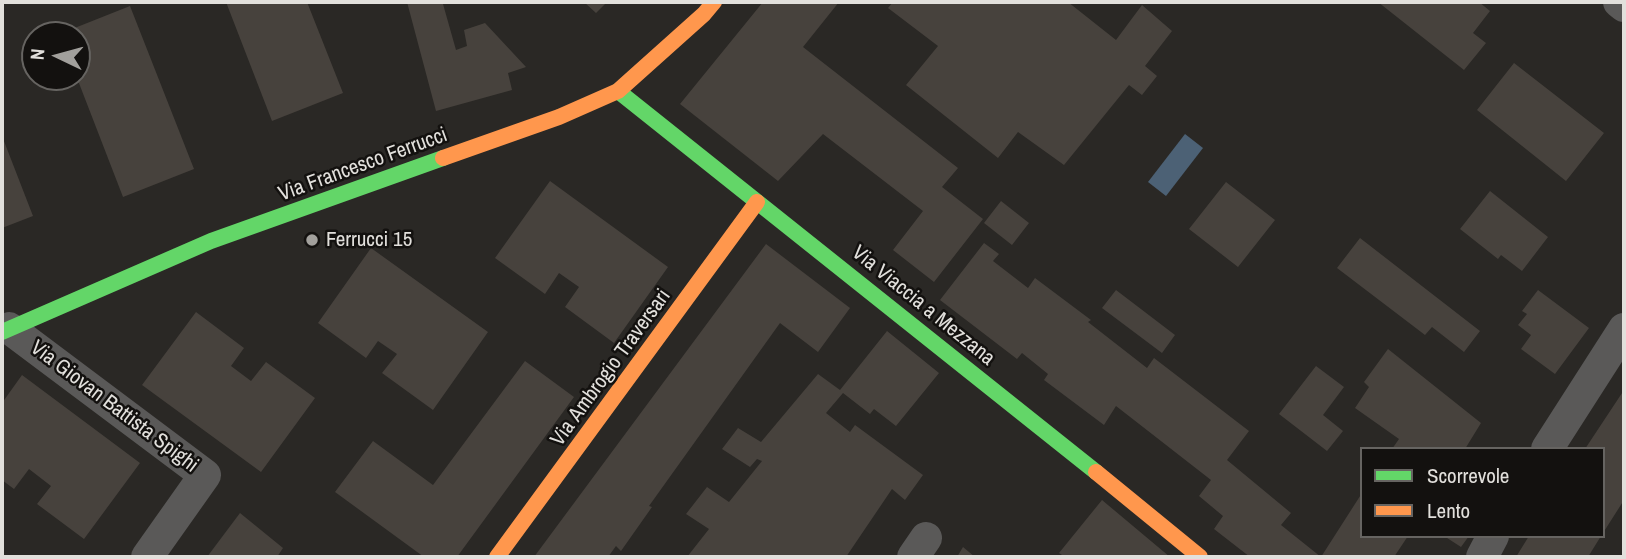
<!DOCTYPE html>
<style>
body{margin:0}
#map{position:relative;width:1626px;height:559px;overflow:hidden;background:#2a2825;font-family:"Archivo Narrow",sans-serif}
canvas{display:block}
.frame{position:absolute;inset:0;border:4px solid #e2e0dc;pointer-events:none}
.legend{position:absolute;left:1360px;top:447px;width:245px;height:91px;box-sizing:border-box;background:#13110f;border:2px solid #666461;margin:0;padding:9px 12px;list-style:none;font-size:21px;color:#e2e0dc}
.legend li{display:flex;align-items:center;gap:14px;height:35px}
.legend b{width:35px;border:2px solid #666461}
.north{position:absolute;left:21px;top:21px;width:70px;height:70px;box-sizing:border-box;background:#13110f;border:2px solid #666461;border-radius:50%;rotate:275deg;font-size:19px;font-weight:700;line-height:28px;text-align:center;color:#e2e0dc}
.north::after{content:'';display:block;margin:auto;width:24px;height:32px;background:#a2a09c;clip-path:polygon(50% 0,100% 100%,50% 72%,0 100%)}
</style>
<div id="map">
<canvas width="1626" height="559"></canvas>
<div class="frame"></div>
<ul class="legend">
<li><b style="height:9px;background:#63d668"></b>Scorrevole</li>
<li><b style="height:9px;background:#ff974d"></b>Lento</li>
</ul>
<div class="north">N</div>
</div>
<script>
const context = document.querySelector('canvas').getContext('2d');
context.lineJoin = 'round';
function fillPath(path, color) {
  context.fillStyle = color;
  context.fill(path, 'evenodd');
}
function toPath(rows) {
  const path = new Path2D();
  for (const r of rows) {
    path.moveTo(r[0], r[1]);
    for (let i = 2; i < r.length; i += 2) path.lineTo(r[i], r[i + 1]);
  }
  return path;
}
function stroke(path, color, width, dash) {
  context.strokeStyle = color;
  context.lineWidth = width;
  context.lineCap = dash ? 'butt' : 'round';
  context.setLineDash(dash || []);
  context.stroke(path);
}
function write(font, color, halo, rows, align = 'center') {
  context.font = font + ' "Archivo Narrow",sans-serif';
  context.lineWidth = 5;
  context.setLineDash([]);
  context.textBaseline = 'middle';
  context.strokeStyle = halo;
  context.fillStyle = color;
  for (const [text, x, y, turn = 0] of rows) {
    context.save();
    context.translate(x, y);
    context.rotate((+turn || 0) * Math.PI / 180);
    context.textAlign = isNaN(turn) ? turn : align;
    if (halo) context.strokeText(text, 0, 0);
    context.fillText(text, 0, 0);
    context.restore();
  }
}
const water = toPath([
 [1185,134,1203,148,1166,196,1148,182]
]);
const building = toPath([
 [226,2,307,2,343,93,272,121],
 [407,2,449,2,443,4,456,50,467,46,464,30,485,23,526,67,508,73,512,90,436,111],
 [584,2,607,2,596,13],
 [763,2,839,2,803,47,958,168,942,187,983,219,934,282,893,250,923,211,823,134,778,181,680,104],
 [893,2,1068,2,1116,40,1142,5,1172,31,1145,66,1157,76,1142,95,1129,85,1064,165,1018,132,998,158,906,85,938,46,888,8],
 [1378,2,1479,2,1490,11,1473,33,1486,43,1464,70],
 [130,6,194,169,123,197,77,78,77,35,57,35],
 [1514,63,1604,133,1566,181,1477,110],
 [2,136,33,216,2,228],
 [550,181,668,267,614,343,565,307,579,287,559,273,545,294,495,258],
 [1226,182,1275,220,1238,267,1189,229],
 [1490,191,1548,237,1522,271,1501,255,1498,259,1460,229],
 [1001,201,1029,223,1012,245,984,223],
 [1360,238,1480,331,1464,352,1432,327,1425,335,1337,268],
 [984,243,999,254,993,261,1028,288,1035,278,1091,320,1088,322,1147,368,1154,358,1249,431,1227,460,1291,513,1281,525,1321,557,1250,557,1214,529,1223,516,1199,496,1211,480,1116,406,1104,425,1044,380,1048,374,1022,353,1017,359,940,300],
 [766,244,850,308,818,352,780,323,649,506,652,507,621,551,616,546,608,557,534,557],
 [371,248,488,332,433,410,382,373,397,354,378,341,366,358,318,323],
 [1116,290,1175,335,1162,353,1102,308],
 [1538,290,1589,328,1555,374,1521,349,1531,335,1518,325,1527,314,1522,311],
 [196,312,244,348,231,366,251,381,266,362,315,398,261,472,142,385],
 [887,331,939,373,896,426,874,409,870,414,843,393,826,413,850,432,855,425,923,475,905,500,892,489,846,557,687,557,709,529,686,514,707,487,729,502,762,461,757,459,750,467,722,449,738,428,761,442,818,374,840,390],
 [1388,349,1481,423,1465,449,1392,449,1399,439,1355,408,1369,387,1364,382],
 [525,361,574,397,457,557,424,557,335,492,373,441,433,485],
 [1316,366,1344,387,1323,415,1343,431,1327,451,1279,414],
 [22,375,140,463,84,539,37,504,51,486,29,469,14,489,2,480,2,403],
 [1624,390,1624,500,1603,533,1603,449,1585,449],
 [1362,493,1362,536,1408,536,1394,557,1321,557],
 [1102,500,1170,557,1065,557,1059,553],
 [240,513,283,548,277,557,207,557],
 [1444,536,1469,536,1461,547],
 [1529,536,1601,536,1588,557,1516,557],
 [963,547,975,557,957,557]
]);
const street = toPath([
 [1619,2,1624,6],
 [9,328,205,475,147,557],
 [1547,449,1624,329],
 [913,557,926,538],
 [1482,557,1493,536]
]);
const fast = toPath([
 [618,91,1096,472],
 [2,332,211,241,443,158]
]);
const slow = toPath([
 [443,158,559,117,618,91,704,14,714,2],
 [1096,472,1200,557],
 [497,557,757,202]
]);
const markers = [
 [312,240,7,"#a2a09c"]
];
const streetNames = [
 ["Via Francesco Ferrucci",363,165,-20],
 ["Via Viaccia a Mezzana",923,306,39],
 ["Via Ambrogio Traversari",611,368,-54],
 ["Via Giovan Battista Spighi",114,407,37]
];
const poiNames = [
 ["Ferrucci 15",326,240]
];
fillPath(water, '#4c6175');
fillPath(building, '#47423d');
stroke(street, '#5a5958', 32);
stroke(fast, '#63d668', 16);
stroke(slow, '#ff974d', 16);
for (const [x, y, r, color] of markers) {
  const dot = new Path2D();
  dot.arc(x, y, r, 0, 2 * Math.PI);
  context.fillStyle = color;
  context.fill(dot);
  stroke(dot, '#13110f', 2.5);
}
write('21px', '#e2e0dc', '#13110f', streetNames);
write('21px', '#e2e0dc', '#13110f', poiNames, 'left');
</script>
